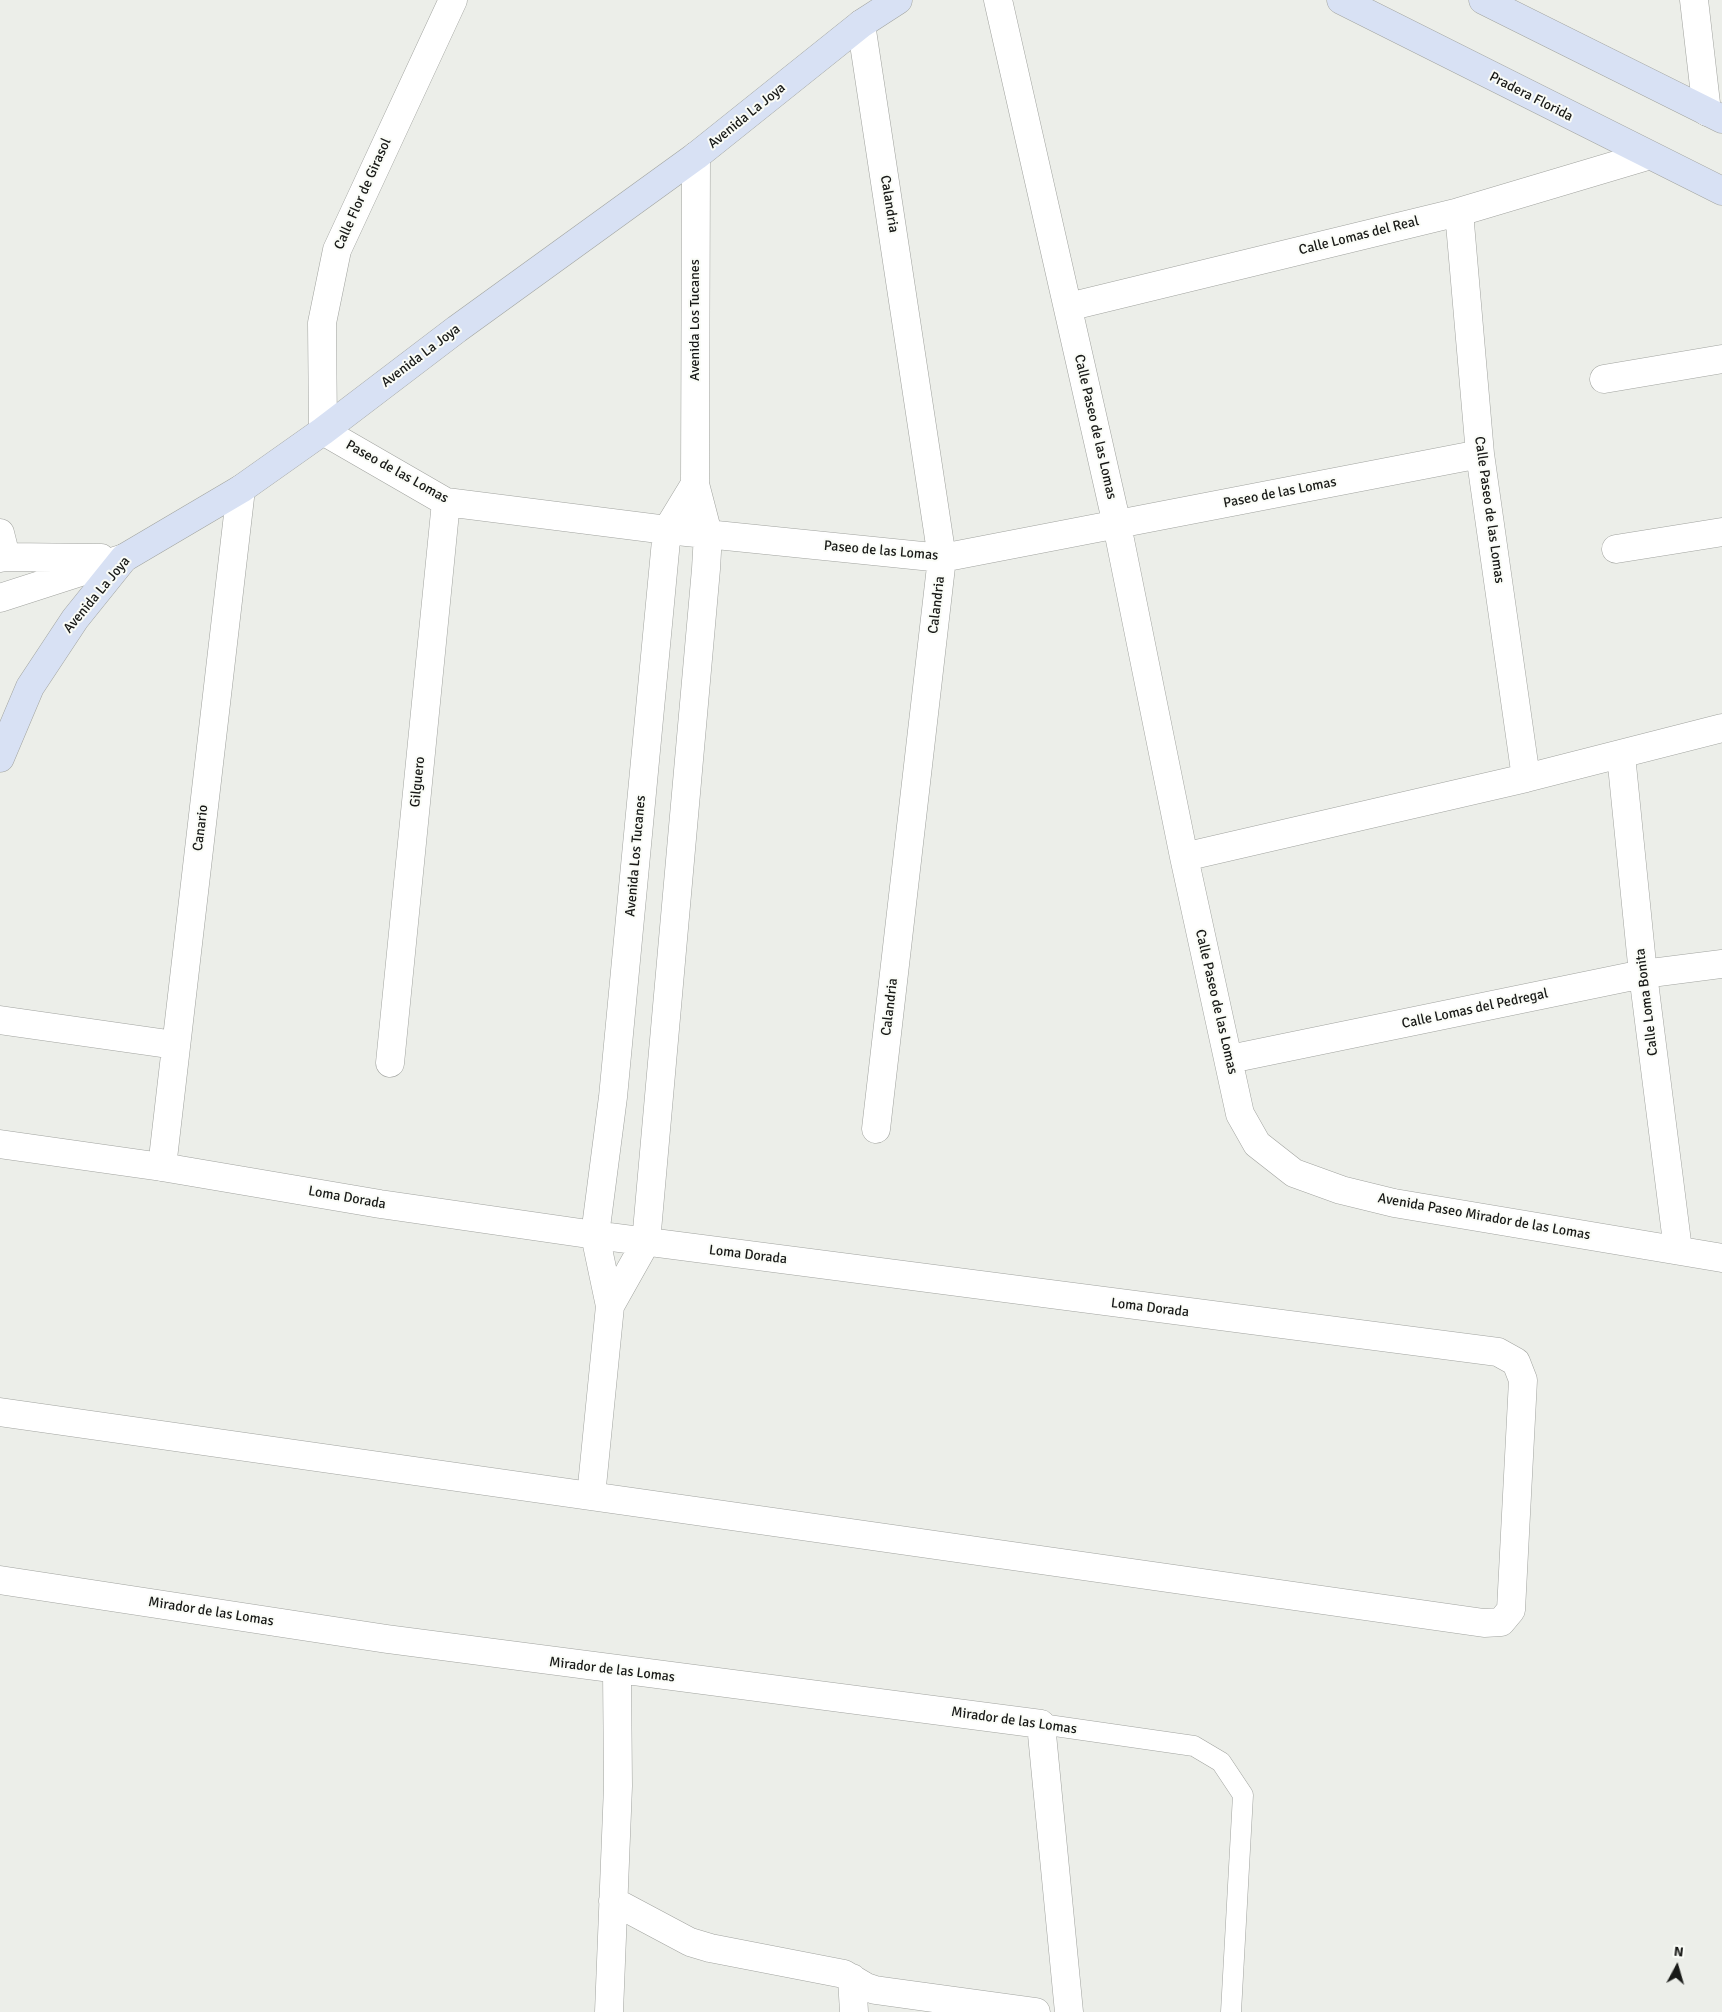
<!DOCTYPE html>
<style>
body{margin:0}
#map{position:relative;width:1722px;height:2012px;overflow:hidden;background:#eceee9;font-family:Signika,sans-serif}
canvas{display:block}
.north{position:absolute;left:1652px;top:1942px;width:50px;height:50px;-webkit-text-stroke:4px #fafcf7;paint-order:stroke;rotate:6deg;font-size:14px;font-weight:700;line-height:20px;text-align:center;color:#181917}
.north::after{content:'';display:block;margin:auto;width:18px;height:22px;background:#181917;clip-path:polygon(50% 0,100% 100%,50% 72%,0 100%)}
</style>
<div id="map">
<canvas width="1722" height="2012"></canvas>
<div class="north">N</div>
</div>
<script>
const context = document.querySelector('canvas').getContext('2d');
context.lineJoin = 'round';
function toPath(rows) {
  const path = new Path2D();
  for (const r of rows) {
    path.moveTo(r[0], r[1]);
    for (let i = 2; i < r.length; i += 2) path.lineTo(r[i], r[i + 1]);
  }
  return path;
}
function stroke(path, color, width, dash) {
  context.strokeStyle = color;
  context.lineWidth = width;
  context.lineCap = dash ? 'butt' : 'round';
  context.setLineDash(dash || []);
  context.stroke(path);
}
function write(font, color, halo, rows, align = 'center') {
  context.font = font + ' Signika,sans-serif';
  context.lineWidth = 4;
  context.setLineDash([]);
  context.textBaseline = 'middle';
  context.strokeStyle = halo;
  context.fillStyle = color;
  for (const [text, x, y, turn = 0] of rows) {
    context.save();
    context.translate(x, y);
    context.rotate((+turn || 0) * Math.PI / 180);
    context.textAlign = isNaN(turn) ? turn : align;
    if (halo) context.strokeText(text, 0, 0);
    context.fillText(text, 0, 0);
    context.restore();
  }
}
const service = toPath([
 [1041,1724,1194,1746,1221,1762,1243,1795,1231,2012]
]);
const minor = toPath([
 [453,0,337,250,322,323,323,431,446,502,667,530,942,558,1480,454],
 [998,0,1117,525,1184,857,1240,1114,1257,1144,1294,1173,1341,1190,1394,1203,1722,1258],
 [1694,0,1707,112],
 [861,24,942,558,876,1129],
 [1459,212,1480,454,1526,778],
 [1068,307,1459,212,1647,156],
 [1604,379,1722,359],
 [0,533,6,557],
 [1616,549,1722,532],
 [0,558,6,557,101,558],
 [0,598,124,558],
 [1621,755,1643,974,1678,1250],
 [1184,857,1526,778,1722,728],
 [0,1020,175,1045],
 [1230,1059,1643,974,1722,964],
 [390,1063,446,502],
 [0,1144,162,1167,380,1204,595,1235,1498,1352,1516,1362,1523,1380,1511,1610,1501,1622,1484,1623,0,1412],
 [162,1167,241,489],
 [610,1306,646,1242,706,569,708,534,695,484,696,156],
 [591,1496,610,1306,595,1235,613,1097,667,530,695,484],
 [0,1580,387,1639,1041,1724,1069,2012],
 [613,1901,690,1942,710,1948,844,1974,866,1987,875,1990,1036,2012],
 [852,1978,854,2012],
 [609,2012,618,1786,617,1671]
]);
const secondary = toPath([
 [1341,0,1722,191],
 [1483,0,1722,119],
 [0,758,30,687,75,619,124,558,241,489,323,431,457,329,696,156,861,24,898,0]
]);
const streetNames = [
 ["Pradera Florida",1531,97,27],
 ["Avenida La Joya",747,116,-39],
 ["Calle Flor de Girasol",363,194,-66],
 ["Calandria",889,204,81],
 ["Calle Lomas del Real",1359,236,-14],
 ["Avenida Los Tucanes",695,320,-90],
 ["Avenida La Joya",421,356,-37],
 ["Calle Paseo de las Lomas",1095,427,77],
 ["Paseo de las Lomas",397,472,29],
 ["Paseo de las Lomas",1280,493,-11],
 ["Calle Paseo de las Lomas",1489,510,82],
 ["Paseo de las Lomas",881,551,5],
 ["Avenida La Joya",97,595,-50],
 ["Calandria",937,605,-83],
 ["Gilguero",418,782,-84],
 ["Canario",201,828,-83],
 ["Avenida Los Tucanes",636,856,-85],
 ["Calle Paseo de las Lomas",1216,1002,77],
 ["Calle Loma Bonita",1647,1002,-97],
 ["Calandria",890,1007,-83],
 ["Calle Lomas del Pedregal",1475,1009,-12],
 ["Loma Dorada",347,1198,10],
 ["Avenida Paseo Mirador de las Lomas",1484,1217,10],
 ["Loma Dorada",748,1255,7],
 ["Loma Dorada",1150,1308,7],
 ["Mirador de las Lomas",211,1612,9],
 ["Mirador de las Lomas",612,1670,7],
 ["Mirador de las Lomas",1014,1721,8]
];
stroke(service, '#a1a39f', 21);
stroke(minor, '#a1a39f', 29);
stroke(secondary, '#a1a39f', 29);
stroke(service, '#fff', 20);
stroke(minor, '#fff', 28);
stroke(secondary, '#d8e1f4', 28);
write('14px', '#181917', '#fafcf7', streetNames);
</script>
